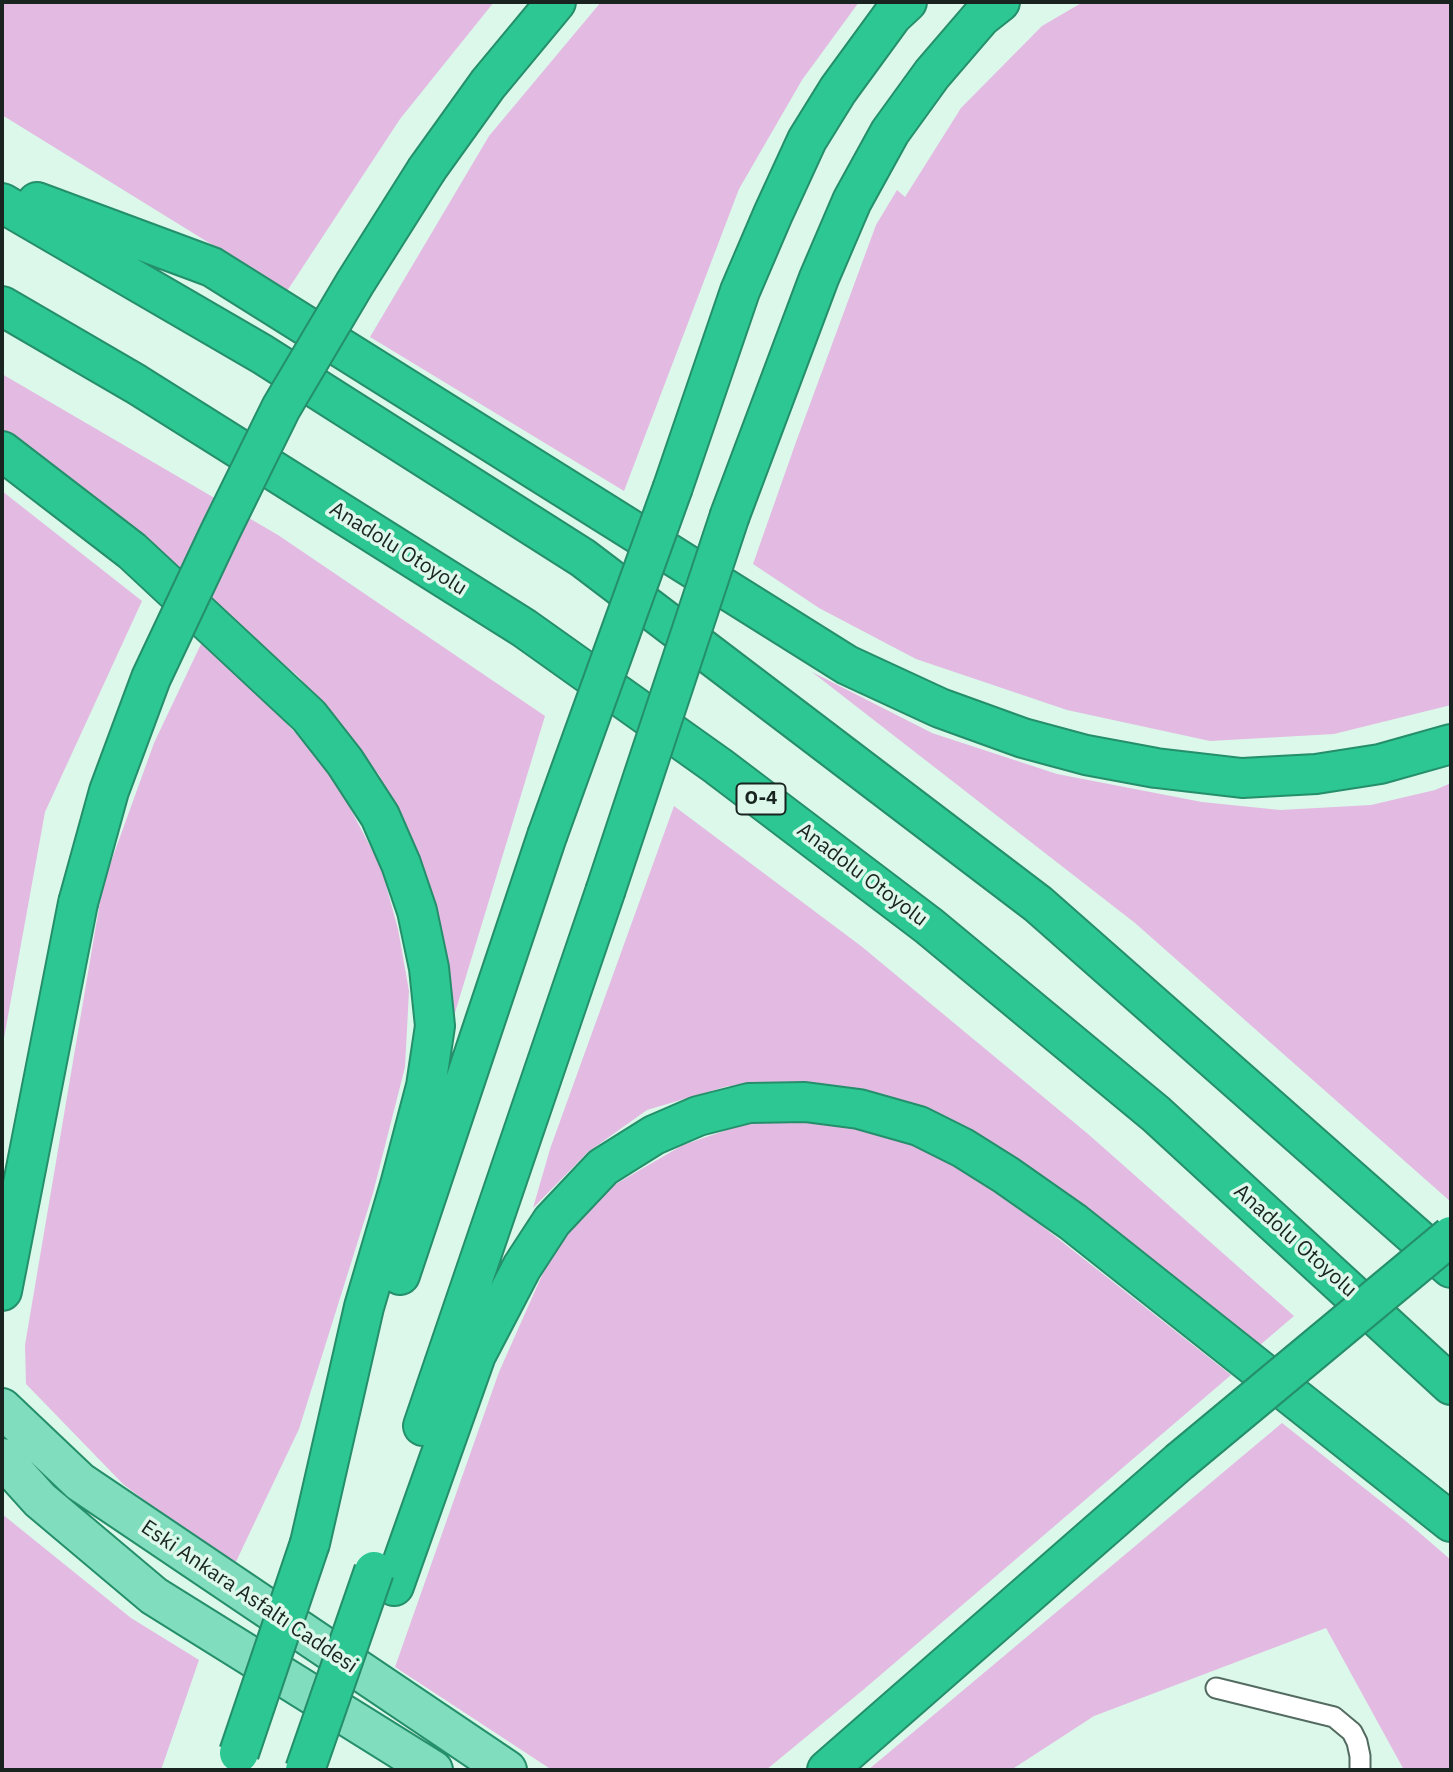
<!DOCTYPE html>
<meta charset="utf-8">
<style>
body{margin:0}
#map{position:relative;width:1453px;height:1772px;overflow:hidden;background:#dcf8ea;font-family:"IBM Plex Sans",sans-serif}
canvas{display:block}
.frame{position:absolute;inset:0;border:4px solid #19231f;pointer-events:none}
</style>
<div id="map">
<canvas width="1453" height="1772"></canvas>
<div class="frame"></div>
</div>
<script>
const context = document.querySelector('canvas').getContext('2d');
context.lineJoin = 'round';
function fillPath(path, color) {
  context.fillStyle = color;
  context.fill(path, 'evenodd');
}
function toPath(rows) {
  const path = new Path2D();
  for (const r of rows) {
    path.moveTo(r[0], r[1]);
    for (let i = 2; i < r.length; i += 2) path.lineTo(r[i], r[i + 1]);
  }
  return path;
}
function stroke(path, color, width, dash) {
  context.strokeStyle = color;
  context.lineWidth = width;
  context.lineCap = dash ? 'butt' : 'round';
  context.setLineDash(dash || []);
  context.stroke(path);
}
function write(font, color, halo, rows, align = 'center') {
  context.font = font + ' "IBM Plex Sans",sans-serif';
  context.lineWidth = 7;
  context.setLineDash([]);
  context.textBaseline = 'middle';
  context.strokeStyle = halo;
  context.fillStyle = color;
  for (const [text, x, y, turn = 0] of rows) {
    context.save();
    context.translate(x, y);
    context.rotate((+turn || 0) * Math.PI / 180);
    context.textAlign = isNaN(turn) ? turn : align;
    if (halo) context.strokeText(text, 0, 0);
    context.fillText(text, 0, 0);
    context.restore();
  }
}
const green = toPath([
 [2,2,494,2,400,119,287,291,2,115],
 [601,2,859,2,802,80,739,189,624,491,370,337,489,136],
 [1083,2,1451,2,1451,705,1334,734,1210,741,1067,710,916,659,819,608,753,564,796,442,876,225,897,190,905,197,961,108,1042,26],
 [2,374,278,535,545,716,450,1029,431,900,410,835,379,775,299,677,95,505,2,431],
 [2,491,142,601,45,812,2,1049],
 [201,644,263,699,304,742,339,787,381,867,398,929,409,991,405,1067,373,1193,299,1429,233,1568,123,1484,26,1384,25,1345,103,884,154,743],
 [812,672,932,733,1057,774,1202,802,1280,810,1371,805,1435,790,1451,783,1451,1202,1135,923],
 [674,806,861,946,1088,1134,1294,1316,1260,1345,1049,1180,996,1145,942,1119,784,1085,728,1086,647,1110,588,1152,533,1208,550,1149],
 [768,1116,884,1133,950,1161,1042,1226,1231,1375,863,1690,766,1770,552,1770,395,1667,499,1372,555,1246,609,1188,683,1145],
 [1282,1423,1407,1522,1451,1560,1451,1770,1404,1770,1326,1628,1094,1716,1011,1770,868,1770],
 [2,1514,131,1618,199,1660,161,1770,2,1770]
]);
const lane = toPath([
 [1216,1688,1334,1717,1352,1732,1357,1742,1360,1756,1360,1770]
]);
const primary = toPath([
 [2,1408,80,1482,507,1770],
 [2,1458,40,1500,154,1596,433,1770]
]);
const highway = toPath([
 [427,169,488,84,556,2],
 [37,202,212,267,847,665,940,708,1023,738,1086,755,1156,768,1242,778,1316,774,1380,764,1451,744],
 [2,203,262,354,583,558,1038,904,1451,1268],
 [2,306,136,384,524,628,718,766,929,926,1156,1114,1451,1385],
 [2,451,132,551,309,716,345,762,380,816,401,864,417,911,429,968,435,1026,426,1086,400,1185,364,1307,310,1543],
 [673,487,740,291,773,214,807,140,838,90,892,16,907,2],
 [730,515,819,278,852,201,890,132,932,74,981,17,1000,2],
 [400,1275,547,836],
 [2,1291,78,903],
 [423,1426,605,892],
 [394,1586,476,1355,522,1267,552,1221,603,1167,654,1135,698,1116,749,1103,805,1102,859,1109,919,1126,963,1148,1006,1175,1073,1222,1451,1522],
 [827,1770,1179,1462]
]);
const highwayBridge = toPath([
 [547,836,673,487],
 [605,892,730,515],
 [78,903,109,791,151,678,219,534,281,408,355,283,427,169],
 [1179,1462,1451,1236],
 [239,1753,310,1543],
 [305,1770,374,1571]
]);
const shields = [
 [761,799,49]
];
const shieldNames = [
 ["O-4",761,799]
];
const streetNames = [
 ["Anadolu Otoyolu",398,549,32],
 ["Anadolu Otoyolu",862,875,37],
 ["Anadolu Otoyolu",1295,1241,42],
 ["Eski Ankara Asfaltı Caddesi",249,1597,34]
];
fillPath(green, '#e3bae2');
stroke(lane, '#536b60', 23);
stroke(primary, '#258e6a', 42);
stroke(highway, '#258e6a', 42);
stroke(lane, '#fff', 19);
stroke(primary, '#80ddbe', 38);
stroke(highway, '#2cc792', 38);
stroke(highwayBridge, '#258e6a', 42, []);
stroke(highwayBridge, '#2cc792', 38);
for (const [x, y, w] of shields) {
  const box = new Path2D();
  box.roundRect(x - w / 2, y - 15.5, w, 31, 5);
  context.fillStyle = '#dcf8ea';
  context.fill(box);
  stroke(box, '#19231f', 2);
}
write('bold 19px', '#19231f', null, shieldNames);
write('21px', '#19231f', '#dcf8ea', streetNames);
</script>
